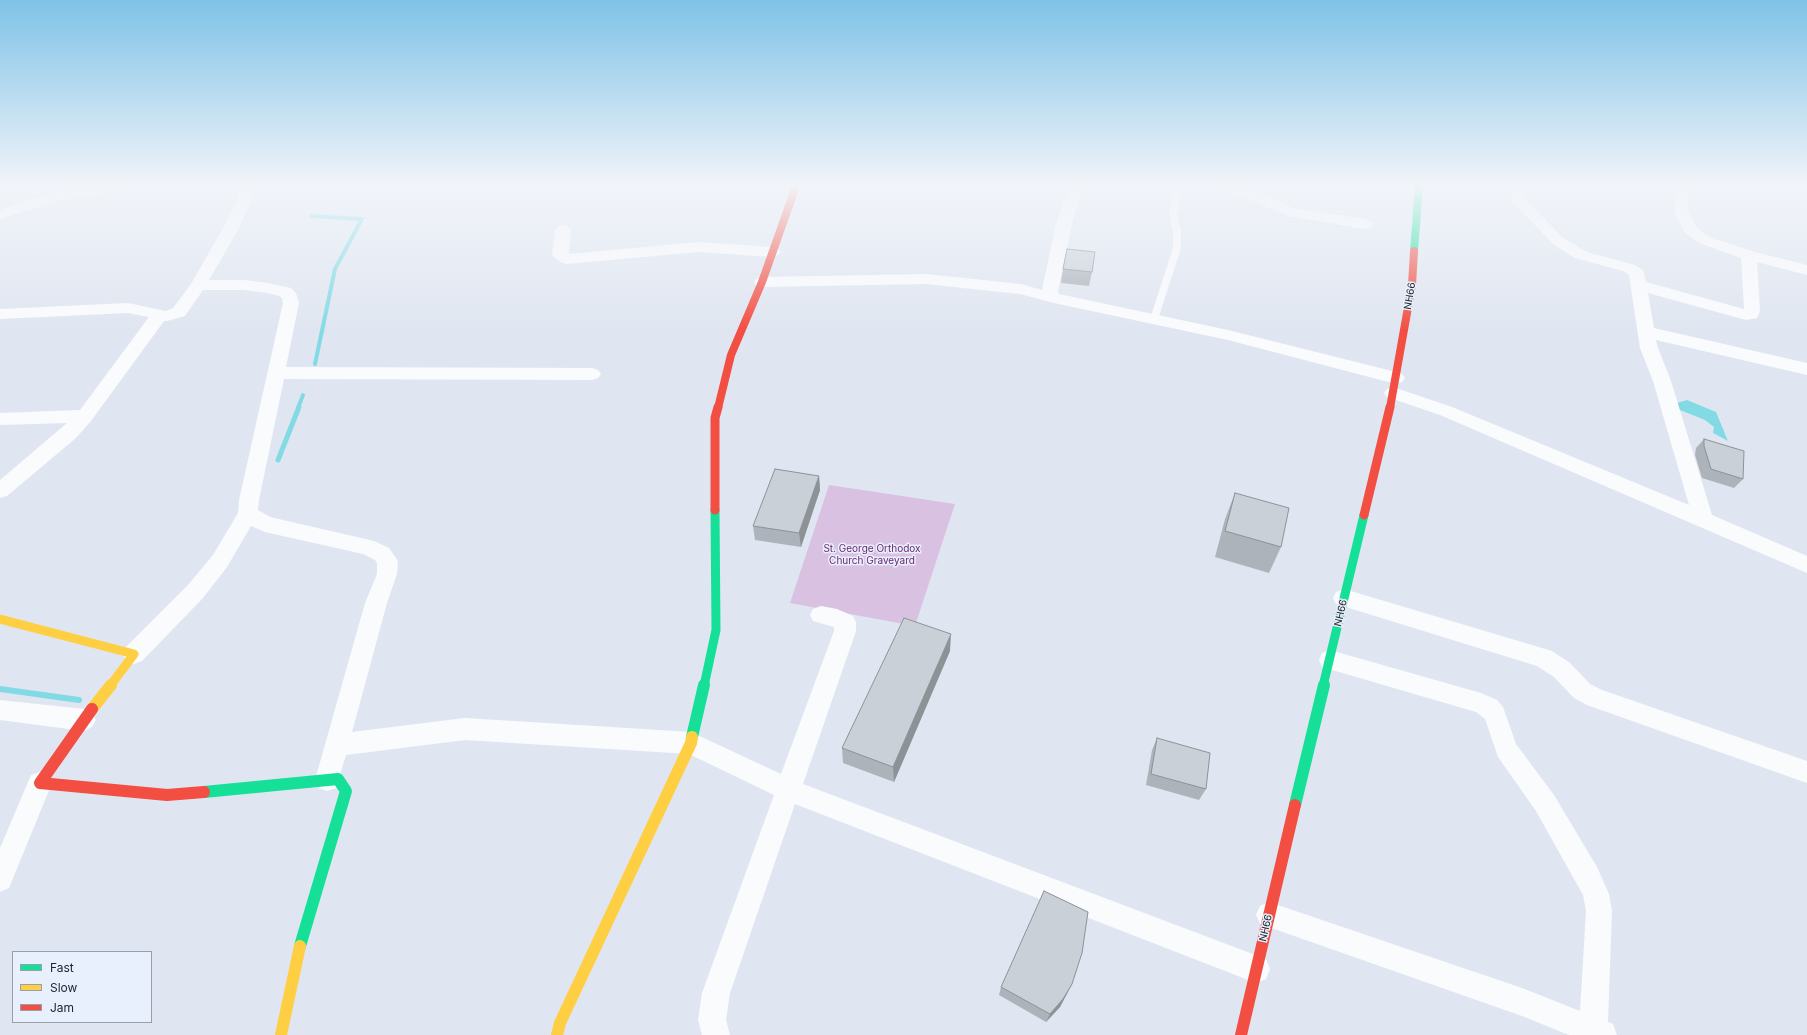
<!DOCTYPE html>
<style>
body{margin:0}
#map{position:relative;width:1807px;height:1035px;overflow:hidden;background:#e0e6f1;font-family:Inter,sans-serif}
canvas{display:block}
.legend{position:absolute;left:12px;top:951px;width:140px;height:72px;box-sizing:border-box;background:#e9f0fd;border:1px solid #999faa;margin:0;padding:5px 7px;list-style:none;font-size:12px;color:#22262e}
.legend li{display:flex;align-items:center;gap:8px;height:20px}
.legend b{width:20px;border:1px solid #999faa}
</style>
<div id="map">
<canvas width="1807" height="1035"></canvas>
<ul class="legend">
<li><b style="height:5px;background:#16e098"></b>Fast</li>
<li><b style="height:5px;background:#ffcf43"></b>Slow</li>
<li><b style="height:5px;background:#f24e42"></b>Jam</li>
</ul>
</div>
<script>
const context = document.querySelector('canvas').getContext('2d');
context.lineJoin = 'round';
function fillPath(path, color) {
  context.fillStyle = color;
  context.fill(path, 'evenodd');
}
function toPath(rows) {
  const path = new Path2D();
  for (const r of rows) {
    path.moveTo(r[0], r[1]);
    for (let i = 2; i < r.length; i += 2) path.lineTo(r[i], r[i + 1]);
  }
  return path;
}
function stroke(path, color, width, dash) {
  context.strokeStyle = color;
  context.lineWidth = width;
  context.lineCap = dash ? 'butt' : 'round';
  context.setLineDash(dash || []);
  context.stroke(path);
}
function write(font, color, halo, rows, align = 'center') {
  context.font = font + ' Inter,sans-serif';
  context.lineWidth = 3;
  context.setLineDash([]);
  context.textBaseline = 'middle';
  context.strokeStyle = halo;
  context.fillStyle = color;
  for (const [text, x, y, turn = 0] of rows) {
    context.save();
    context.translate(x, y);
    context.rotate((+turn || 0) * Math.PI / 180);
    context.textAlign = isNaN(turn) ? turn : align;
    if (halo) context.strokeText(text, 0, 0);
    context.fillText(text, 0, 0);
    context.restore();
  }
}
const green = toPath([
 [829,485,955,504,915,626,790,603]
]);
const water = toPath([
 [1687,400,1716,412,1728,441,1713,433,1714,427,1705,420,1675,408,1677,403]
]);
const streamFar2 = toPath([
 [311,216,362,219,335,269,315,364],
 [298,408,303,395]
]);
const streamFar1 = toPath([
 [278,460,299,407]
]);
const stream = toPath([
 [0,689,79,700]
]);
const lane = toPath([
 [1175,186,1183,186,1177,215,1181,231,1181,248,1158,319,1154,322,1150,319,1173,248,1173,231,1169,215,1175,186]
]);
const street = toPath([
 [95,186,133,186,131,189,126,190,56,201,0,219,0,210,48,194,95,186],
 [239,186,253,186,252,198,239,228,209,280,244,280,268,283,291,288,296,293,299,303,286,367,592,368,598,370,601,374,598,378,592,380,284,379,259,500,258,510,270,517,374,541,389,548,398,561,397,574,387,603,352,732,465,718,691,732,781,774,834,631,834,627,813,621,810,615,813,609,821,606,837,609,853,616,856,622,856,631,803,784,1266,959,1270,969,1266,979,1256,983,795,804,730,993,726,1020,730,1035,702,1035,698,1020,702,993,774,795,689,754,465,740,346,755,336,788,327,791,318,788,315,780,365,603,377,574,377,563,375,560,363,554,265,532,251,526,227,567,203,598,142,661,134,664,126,661,123,654,126,647,187,586,213,555,238,513,239,500,283,303,282,298,279,296,268,293,244,290,203,290,185,316,167,321,164,321,91,421,76,438,7,496,0,498,0,480,67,423,0,425,0,413,80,410,149,317,128,313,0,319,0,309,128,303,166,311,173,308,191,284,223,228,238,198,239,186],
 [1069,186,1083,186,1072,224,1058,291,1059,294,1228,330,1396,372,1402,374,1405,378,1402,382,1396,384,1228,340,1054,303,1020,294,926,284,762,287,756,285,754,282,756,279,762,277,926,274,1021,284,1042,290,1056,224,1069,186],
 [1211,186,1236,186,1254,191,1293,208,1365,219,1370,221,1373,224,1370,227,1365,229,1289,216,1244,197,1213,189,1211,186],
 [1513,186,1527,186,1525,194,1526,200,1563,238,1587,252,1635,265,1643,270,1646,282,1744,309,1741,258,1705,245,1693,239,1684,231,1676,215,1674,207,1676,186,1690,186,1688,207,1690,215,1696,226,1703,233,1715,239,1755,252,1807,265,1807,275,1757,262,1760,311,1757,318,1746,320,1648,293,1654,328,1807,363,1807,375,1656,340,1658,348,1671,381,1712,515,1807,556,1807,573,1440,415,1387,397,1384,393,1387,389,1393,387,1452,407,1689,505,1653,381,1640,348,1629,275,1623,271,1575,258,1553,244,1512,201,1511,194,1513,186],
 [563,225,568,227,571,230,569,254,698,242,773,247,778,249,781,252,778,255,773,257,698,252,566,264,560,262,552,255,555,230,558,227,563,225],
 [1344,589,1552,651,1570,663,1590,684,1602,690,1807,761,1807,783,1587,705,1574,698,1554,677,1537,666,1336,604,1333,598,1336,592,1344,589],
 [1330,650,1481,693,1497,700,1503,707,1516,744,1554,795,1597,867,1609,894,1612,911,1608,1022,1613,1024,1617,1035,1569,1035,1522,1016,1260,924,1256,915,1260,906,1269,902,1522,988,1580,1011,1586,911,1583,895,1536,811,1498,757,1485,719,1476,712,1322,667,1319,660,1322,653,1330,650],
 [0,700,84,709,92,713,96,720,92,727,84,731,0,720,0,700],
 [40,772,49,775,52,783,9,888,0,892,0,848,31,775,40,772]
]);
const fastFar2 = toPath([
 [1414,251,1419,186]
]);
const fastFar1 = toPath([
 [704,686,716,630,715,510],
 [1323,686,1364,515]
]);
const fast = toPath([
 [692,737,704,685],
 [204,792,338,779,346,791,300,946],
 [1295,805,1324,685]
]);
const slowFar1 = toPath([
 [0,619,134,654,110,686]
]);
const slow = toPath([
 [92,709,111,685],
 [281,1035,300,946],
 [557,1035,560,1023,691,743,692,737]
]);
const jamFar2 = toPath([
 [718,408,731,355,762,282,796,186],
 [1390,408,1412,285,1414,251]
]);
const jamFar1 = toPath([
 [715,510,715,418,718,407],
 [1364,515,1390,407]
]);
const jam = toPath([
 [92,709,40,783,167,795,204,792],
 [1241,1035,1295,805]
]);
const wall = toPath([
 [1063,269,1092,272,1089,286,1061,283],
 [1704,439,1743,479,1734,488,1702,478,1695,455,1696,448],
 [819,476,820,490,801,547,755,540,753,526],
 [1235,493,1281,547,1269,573,1215,557,1225,519],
 [950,651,894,782,843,763,842,748],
 [1157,738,1206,789,1199,800,1146,785,1152,750],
 [1072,984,1060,1007,1046,1022,999,995,1001,987]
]);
const shadedWall = toPath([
 [819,476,820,490,801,547,799,533],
 [951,634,950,651,894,782,893,767],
 [1072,984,1060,1007,1046,1022,1050,1014]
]);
const building = toPath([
 [1067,249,1095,252,1092,272,1063,269,1067,249],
 [1704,439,1744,451,1743,479,1711,469,1704,446,1704,439],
 [775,469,819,476,799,533,753,526,775,469],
 [1235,493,1289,508,1281,547,1225,531,1235,493],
 [904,618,951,634,893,767,842,748,904,618],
 [1157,738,1210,753,1206,789,1151,774,1157,738],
 [1044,891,1088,912,1082,953,1072,984,1063,999,1050,1014,1001,987,1044,891]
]);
const streetNames = [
 ["NH66",1410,296,-81],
 ["NH66",1341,613,-77],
 ["NH66",1266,928,-77]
];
const parkNames = [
 ["St. George Orthodox",872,549],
 ["Church Graveyard",872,561]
];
fillPath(green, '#d9c1e2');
fillPath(water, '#82dae5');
stroke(streamFar2, '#82dae5', 4);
stroke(streamFar1, '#82dae5', 5);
stroke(stream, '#82dae5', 6);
fillPath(lane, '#fafbfd');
fillPath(street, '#fafbfd');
stroke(fastFar2, '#16e098', 8);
stroke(fastFar1, '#16e098', 9);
stroke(fast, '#16e098', 12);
stroke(slowFar1, '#ffcf43', 9);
stroke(slow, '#ffcf43', 12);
stroke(jamFar2, '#f24e42', 8);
stroke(jamFar1, '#f24e42', 9);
stroke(jam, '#f24e42', 12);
fillPath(wall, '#adb3ba');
fillPath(shadedWall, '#8d9297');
fillPath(building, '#c9d0d8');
stroke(building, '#8d9297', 1);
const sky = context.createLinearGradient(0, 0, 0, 331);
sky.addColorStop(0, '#7fc3e7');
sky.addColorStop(0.56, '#f1f4f9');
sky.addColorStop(1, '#f1f4f900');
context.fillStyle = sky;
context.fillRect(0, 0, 1807, 331);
write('10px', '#22262e', '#e9f0fd', streetNames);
write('10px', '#6c2672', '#e9f0fd', parkNames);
</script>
